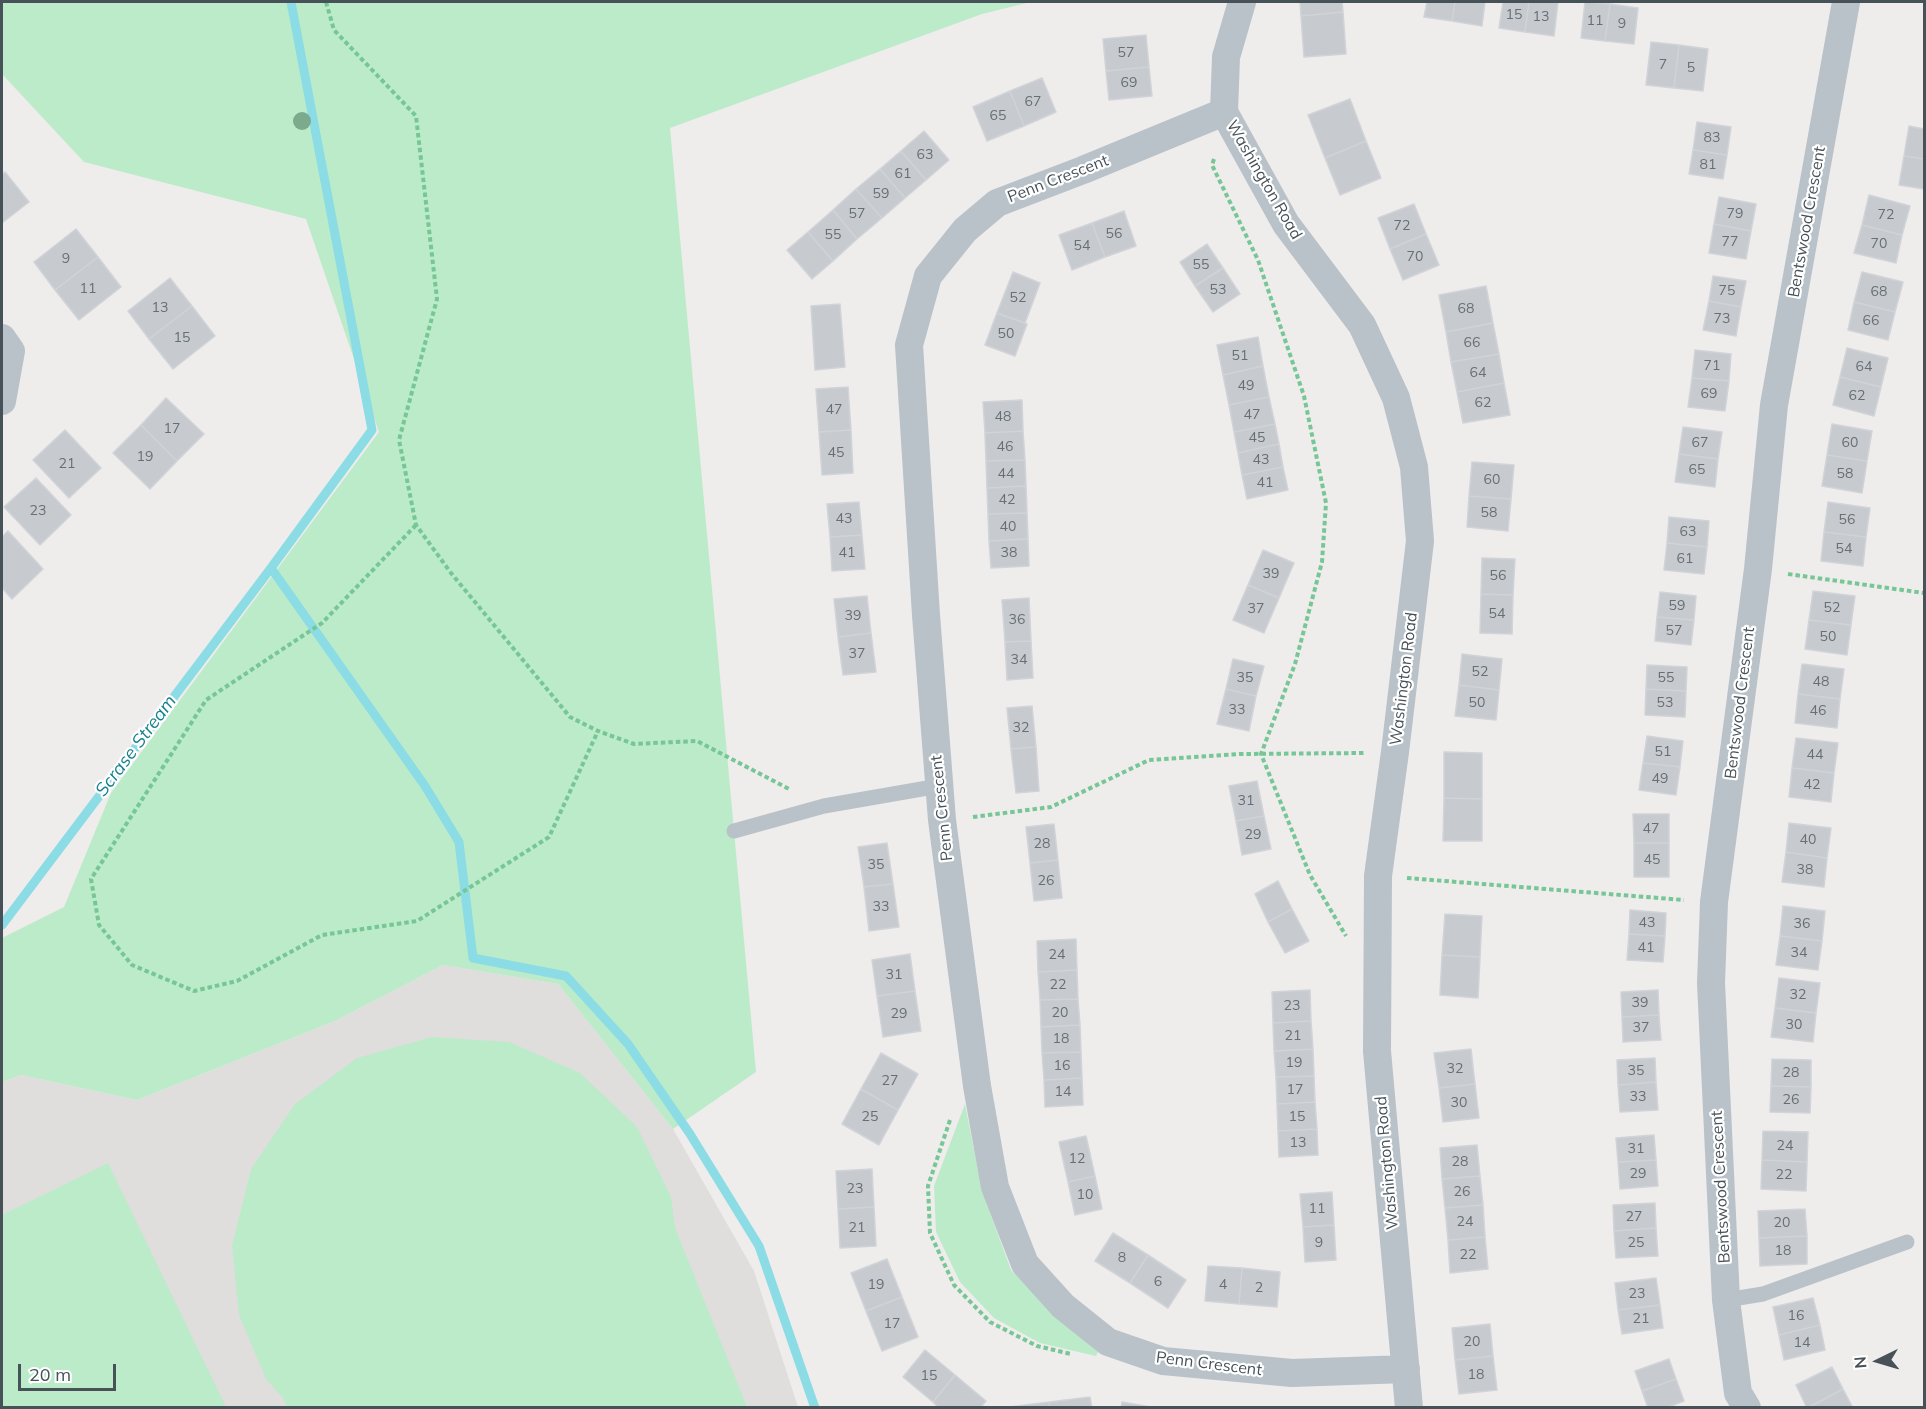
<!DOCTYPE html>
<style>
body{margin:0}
#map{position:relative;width:1926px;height:1409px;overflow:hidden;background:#efecec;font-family:Mulish,sans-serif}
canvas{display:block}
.frame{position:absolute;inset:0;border:3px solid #465158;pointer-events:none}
.north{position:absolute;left:1848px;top:1331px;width:60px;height:60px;-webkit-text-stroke:4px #fff;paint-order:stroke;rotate:265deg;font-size:16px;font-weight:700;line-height:24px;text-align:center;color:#465158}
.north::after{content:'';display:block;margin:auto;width:21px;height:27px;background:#465158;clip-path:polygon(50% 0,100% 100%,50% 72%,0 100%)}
.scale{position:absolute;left:18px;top:1364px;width:98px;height:27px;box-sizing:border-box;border:3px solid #465158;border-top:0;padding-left:8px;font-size:18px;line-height:21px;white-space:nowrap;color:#465158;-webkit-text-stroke:4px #fff;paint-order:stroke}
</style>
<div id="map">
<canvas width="1926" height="1409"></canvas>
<div class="frame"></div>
<div class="north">N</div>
<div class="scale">20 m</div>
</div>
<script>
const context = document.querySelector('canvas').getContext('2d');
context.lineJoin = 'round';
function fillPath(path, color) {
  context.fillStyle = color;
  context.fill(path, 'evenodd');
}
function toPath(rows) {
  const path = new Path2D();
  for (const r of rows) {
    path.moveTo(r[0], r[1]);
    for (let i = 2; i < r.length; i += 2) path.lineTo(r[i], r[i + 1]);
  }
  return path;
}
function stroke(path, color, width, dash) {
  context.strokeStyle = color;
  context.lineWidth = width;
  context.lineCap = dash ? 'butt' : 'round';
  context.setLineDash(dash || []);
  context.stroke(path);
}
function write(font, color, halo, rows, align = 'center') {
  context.font = font + ' Mulish,sans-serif';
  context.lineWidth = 4.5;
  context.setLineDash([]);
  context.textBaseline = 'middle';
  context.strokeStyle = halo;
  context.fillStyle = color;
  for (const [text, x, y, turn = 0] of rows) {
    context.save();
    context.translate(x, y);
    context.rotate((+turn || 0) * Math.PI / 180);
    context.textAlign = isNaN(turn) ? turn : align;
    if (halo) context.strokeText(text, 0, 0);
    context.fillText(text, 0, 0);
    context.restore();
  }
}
const education = toPath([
 [443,965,558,984,673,1129,754,1271,798,1407,2,1408,2,1082,21,1075,137,1100,335,1021]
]);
const green = toPath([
 [2,2,1031,2,982,14,670,128,756,1072,673,1129,558,984,443,965,335,1021,137,1100,21,1075,2,1082,2,938,64,907,111,793,379,432,306,219,84,162,2,74],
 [432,1037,509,1042,580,1073,637,1127,671,1197,675,1228,747,1407,287,1407,283,1398,266,1379,239,1315,232,1245,251,1169,295,1104,357,1058],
 [965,1104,982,1191,1011,1270,1053,1313,1098,1352,1096,1356,1040,1343,994,1318,960,1282,936,1232,934,1186],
 [108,1163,226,1407,2,1407,2,1215]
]);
const stream = toPath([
 [271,568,425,786,459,842,473,958,566,976,628,1044,690,1134,759,1246,815,1408],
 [2,925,271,568,372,430,291,2]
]);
const building = toPath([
 [1300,2,1342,2,1343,12,1301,16,1300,2],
 [1427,2,1455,2,1452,21,1424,17,1427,2],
 [1455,2,1485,2,1482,26,1452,21,1455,2],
 [1503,2,1529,2,1525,32,1499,28,1503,2],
 [1529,2,1558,2,1554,36,1525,32,1529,2],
 [1585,2,1610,4,1605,41,1581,38,1585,2],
 [1610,4,1638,8,1634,44,1605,41,1610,4],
 [1343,12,1346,54,1304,57,1301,16,1343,12],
 [1146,35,1149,67,1106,71,1103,39,1146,35],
 [1651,42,1679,45,1674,88,1646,85,1651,42],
 [1679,45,1708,49,1703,91,1674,88,1679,45],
 [1149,67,1152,96,1109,100,1106,71,1149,67],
 [1042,78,1056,112,1024,126,1010,91,1042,78],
 [1010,91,1024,126,987,141,973,107,1010,91],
 [1350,99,1366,141,1325,158,1308,115,1350,99],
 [1697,122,1731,127,1727,155,1693,150,1697,122],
 [1909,126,1924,129,1924,159,1904,156,1909,126],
 [924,131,949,160,926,180,901,151,924,131],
 [1366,141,1381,178,1340,195,1325,158,1366,141],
 [1693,150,1727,155,1723,179,1689,174,1693,150],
 [901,151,926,180,905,198,880,169,901,151],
 [1904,156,1924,159,1924,189,1899,185,1904,156],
 [880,169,905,198,882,218,856,189,880,169],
 [5,172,29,202,2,223,2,175,5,172],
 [856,189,882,218,857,239,833,210,856,189],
 [1869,195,1910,206,1902,235,1862,225,1869,195],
 [1719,197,1756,204,1751,231,1714,224,1719,197],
 [1414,204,1426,234,1390,249,1378,218,1414,204],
 [833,210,857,239,833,261,808,232,833,210],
 [1124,211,1136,246,1105,257,1092,223,1124,211],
 [1092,223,1105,257,1072,270,1059,235,1092,223],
 [1714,224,1751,231,1746,259,1709,253,1714,224],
 [1862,225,1902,235,1896,263,1854,253,1862,225],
 [76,229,98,257,55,290,34,262,76,229],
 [808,232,833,261,812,279,787,250,808,232],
 [1426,234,1439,265,1403,280,1390,249,1426,234],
 [1207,244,1223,268,1195,286,1180,262,1207,244],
 [98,257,121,287,79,320,55,290,98,257],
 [1223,268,1240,294,1213,312,1195,286,1223,268],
 [1013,272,1040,283,1025,323,997,313,1013,272],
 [1862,272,1903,282,1895,312,1854,302,1862,272],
 [1713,276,1746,281,1741,307,1709,301,1713,276],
 [170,278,192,306,149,339,128,311,170,278],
 [1486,286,1493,323,1446,332,1439,295,1486,286],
 [1709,301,1741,307,1736,336,1703,330,1709,301],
 [1854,302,1895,312,1888,340,1848,330,1854,302],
 [840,304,845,367,815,370,811,306,840,304],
 [192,306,215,336,173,369,149,339,192,306],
 [997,313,1027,324,1015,356,985,345,997,313],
 [1493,323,1499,354,1451,362,1446,332,1493,323],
 [1258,337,1263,366,1223,375,1217,345,1258,337],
 [1847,348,1888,358,1881,387,1840,377,1847,348],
 [1695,350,1731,354,1729,381,1692,378,1695,350],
 [1499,354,1504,383,1457,392,1451,362,1499,354],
 [1263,366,1269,397,1229,405,1223,375,1263,366],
 [1840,377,1881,387,1874,416,1833,405,1840,377],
 [1692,378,1729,381,1725,411,1688,407,1692,378],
 [1504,383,1510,415,1463,423,1457,392,1504,383],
 [848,387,851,430,819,432,816,389,848,387],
 [1269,397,1275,424,1234,432,1229,405,1269,397],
 [166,398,204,434,177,461,141,425,166,398],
 [1022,400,1023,431,985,433,983,402,1022,400],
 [1275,424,1279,444,1238,453,1234,432,1275,424],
 [1832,424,1872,431,1867,461,1827,455,1832,424],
 [141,425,177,461,150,489,113,453,141,425],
 [1683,427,1722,432,1718,459,1679,454,1683,427],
 [65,430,101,468,69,498,33,460,65,430],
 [851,430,853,473,822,475,819,432,851,430],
 [1023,431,1025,460,986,461,985,433,1023,431],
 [1279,444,1283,467,1242,475,1238,453,1279,444],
 [1679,454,1718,459,1715,487,1675,482,1679,454],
 [1827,455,1867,461,1862,493,1822,486,1827,455],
 [1025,460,1026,486,987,488,986,461,1025,460],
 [1472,462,1514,465,1511,499,1469,496,1472,462],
 [1283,467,1288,490,1247,499,1242,475,1283,467],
 [36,478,71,515,40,545,4,507,36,478],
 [1026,486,1027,513,988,514,987,488,1026,486],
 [1469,496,1511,499,1508,531,1467,527,1469,496],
 [859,502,862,535,830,537,827,504,859,502],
 [1828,502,1870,508,1866,537,1824,532,1828,502],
 [1027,513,1028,539,989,541,988,514,1027,513],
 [1669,517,1709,521,1707,547,1667,543,1669,517],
 [8,531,43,569,12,599,2,588,2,537,8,531],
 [1824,532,1866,537,1863,566,1821,561,1824,532],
 [862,535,865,569,832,571,830,537,862,535],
 [1028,539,1029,566,991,568,989,541,1028,539],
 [1667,543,1707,547,1704,574,1664,570,1667,543],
 [1263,550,1294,563,1279,598,1248,585,1263,550],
 [1482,558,1515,559,1513,595,1481,594,1482,558],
 [1248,585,1279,598,1264,633,1233,620,1248,585],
 [1813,591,1855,596,1851,625,1809,620,1813,591],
 [1660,592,1696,596,1694,620,1657,617,1660,592],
 [1481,594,1513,595,1512,634,1480,633,1481,594],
 [867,596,871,633,838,637,834,599,867,596],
 [1029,598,1031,641,1005,642,1002,600,1029,598],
 [1657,617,1694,620,1691,645,1655,641,1657,617],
 [1809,620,1851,625,1847,655,1805,649,1809,620],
 [871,633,876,672,843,675,838,637,871,633],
 [1031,641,1033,678,1007,680,1005,642,1031,641],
 [1462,654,1502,659,1499,690,1459,685,1462,654],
 [1233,659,1264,666,1256,696,1226,689,1233,659],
 [1802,664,1844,669,1840,699,1798,694,1802,664],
 [1647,665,1687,667,1686,691,1646,689,1647,665],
 [1459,685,1499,690,1496,720,1455,716,1459,685],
 [1226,689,1256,696,1249,731,1217,724,1226,689],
 [1646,689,1686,691,1685,717,1645,715,1646,689],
 [1798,694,1840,699,1837,728,1795,723,1798,694],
 [1032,706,1036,747,1011,749,1007,708,1032,706],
 [1647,736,1683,741,1680,767,1643,763,1647,736],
 [1796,738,1838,743,1834,773,1792,768,1796,738],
 [1036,747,1039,791,1016,793,1011,749,1036,747],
 [1444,752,1482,753,1482,799,1444,798,1444,752],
 [1643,763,1680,767,1676,795,1639,790,1643,763],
 [1792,768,1834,773,1831,802,1789,797,1792,768],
 [1257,781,1264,816,1236,821,1229,786,1257,781],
 [1444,798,1482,799,1482,841,1443,841,1444,798],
 [1633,814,1669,814,1669,843,1634,843,1633,814],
 [1264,816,1271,849,1242,855,1236,821,1264,816],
 [1789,823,1831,828,1827,858,1786,852,1789,823],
 [1054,824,1058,860,1030,863,1026,827,1054,824],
 [887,843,893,884,864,887,858,847,887,843],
 [1634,843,1669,843,1669,877,1634,877,1634,843],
 [1786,852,1827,858,1824,887,1782,882,1786,852],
 [1058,860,1062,898,1034,901,1030,863,1058,860],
 [1278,881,1292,909,1268,922,1255,894,1278,881],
 [893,884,899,927,869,931,864,887,893,884],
 [1783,906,1825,911,1822,941,1780,936,1783,906],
 [1292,909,1309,941,1285,953,1268,922,1292,909],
 [1630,910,1666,913,1665,936,1629,934,1630,910],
 [1445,914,1482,916,1480,957,1442,955,1445,914],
 [1629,934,1665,936,1663,962,1627,960,1629,934],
 [1780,936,1822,941,1818,970,1776,965,1780,936],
 [1076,939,1077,970,1038,972,1037,941,1076,939],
 [910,954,915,991,877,996,872,960,910,954],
 [1442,955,1480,957,1478,998,1440,995,1442,955],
 [1077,970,1078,999,1040,1000,1038,972,1077,970],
 [1779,978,1820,983,1816,1013,1775,1008,1779,978],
 [1310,990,1311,1021,1273,1023,1272,992,1310,990],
 [1658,990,1659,1015,1622,1017,1621,992,1658,990],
 [915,991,921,1031,883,1037,877,996,915,991],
 [1078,999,1080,1025,1041,1027,1040,1000,1078,999],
 [1775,1008,1816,1013,1813,1042,1771,1037,1775,1008],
 [1659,1015,1661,1040,1623,1042,1622,1017,1659,1015],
 [1311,1021,1313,1049,1274,1051,1273,1023,1311,1021],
 [1080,1025,1081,1052,1042,1053,1041,1027,1080,1025],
 [1313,1049,1314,1076,1276,1077,1274,1051,1313,1049],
 [1471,1049,1475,1084,1439,1088,1434,1053,1471,1049],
 [1081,1052,1082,1078,1044,1080,1042,1053,1081,1052],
 [881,1053,918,1074,898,1110,861,1089,881,1053],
 [1655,1058,1656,1082,1618,1085,1617,1060,1655,1058],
 [1772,1059,1811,1060,1811,1087,1771,1086,1772,1059],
 [1314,1076,1315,1102,1277,1104,1276,1077,1314,1076],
 [1082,1078,1083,1105,1045,1107,1044,1080,1082,1078],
 [1656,1082,1658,1110,1620,1112,1618,1085,1656,1082],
 [1475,1084,1479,1118,1443,1122,1439,1088,1475,1084],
 [1771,1086,1811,1087,1810,1113,1770,1112,1771,1086],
 [861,1089,898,1110,879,1145,842,1124,861,1089],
 [1315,1102,1317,1129,1278,1131,1277,1104,1315,1102],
 [1317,1129,1318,1155,1279,1157,1278,1131,1317,1129],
 [1763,1131,1808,1132,1807,1162,1762,1160,1763,1131],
 [1654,1135,1656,1160,1618,1162,1616,1138,1654,1135],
 [1086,1136,1095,1176,1068,1182,1059,1142,1086,1136],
 [1477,1145,1480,1176,1442,1179,1440,1148,1477,1145],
 [1656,1160,1658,1186,1620,1189,1618,1162,1656,1160],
 [1762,1160,1807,1162,1806,1191,1761,1189,1762,1160],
 [872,1169,874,1207,838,1209,836,1171,872,1169],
 [1095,1176,1102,1209,1075,1215,1068,1182,1095,1176],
 [1480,1176,1483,1205,1445,1208,1442,1179,1480,1176],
 [1332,1192,1334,1225,1303,1227,1300,1194,1332,1192],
 [1655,1203,1656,1228,1614,1231,1613,1205,1655,1203],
 [1483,1205,1485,1237,1448,1240,1445,1208,1483,1205],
 [874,1207,876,1246,840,1248,838,1209,874,1207],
 [1805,1209,1807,1236,1759,1238,1758,1211,1805,1209],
 [1334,1225,1336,1260,1305,1262,1303,1227,1334,1225],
 [1656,1228,1658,1256,1616,1258,1614,1231,1656,1228],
 [1113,1233,1148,1255,1130,1283,1095,1261,1113,1233],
 [1807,1236,1807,1264,1760,1266,1759,1238,1807,1236],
 [1485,1237,1488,1269,1450,1273,1448,1240,1485,1237],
 [1148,1255,1186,1280,1168,1308,1130,1283,1148,1255],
 [887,1259,902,1297,866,1311,851,1273,887,1259],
 [1208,1266,1242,1268,1239,1304,1205,1301,1208,1266],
 [1242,1268,1280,1272,1277,1307,1239,1304,1242,1268],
 [1656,1278,1660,1305,1618,1310,1615,1283,1656,1278],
 [902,1297,918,1337,882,1351,866,1311,902,1297],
 [1813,1298,1820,1325,1779,1335,1773,1307,1813,1298],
 [1660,1305,1663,1328,1622,1334,1618,1310,1660,1305],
 [1490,1324,1493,1356,1455,1360,1452,1328,1490,1324],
 [1820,1325,1825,1350,1784,1360,1779,1335,1820,1325],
 [925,1350,955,1375,933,1402,903,1377,925,1350],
 [1493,1356,1497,1390,1459,1394,1455,1360,1493,1356],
 [1669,1359,1676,1379,1642,1391,1635,1371,1669,1359],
 [1832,1367,1843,1389,1807,1408,1796,1385,1832,1367],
 [955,1375,986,1401,980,1408,939,1408,933,1402,955,1375],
 [1676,1379,1684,1401,1666,1408,1648,1408,1642,1391,1676,1379],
 [1843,1389,1853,1408,1808,1408,1843,1389],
 [1090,1397,1092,1408,1050,1408,1049,1402,1090,1397],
 [1049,1402,1050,1408,1010,1408,1010,1407,1049,1402],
 [1122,1402,1156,1408,1121,1408,1122,1402]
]);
const path = toPath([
 [326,2,334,30,416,116,437,299,399,440,416,525,451,573,570,717,598,731,634,744,697,741,791,790],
 [1214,159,1212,165,1258,260,1304,396,1326,503,1322,562,1295,664,1261,754,1310,875,1346,936],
 [416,525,322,623,206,700,91,879,99,925,132,965,194,991,237,981,322,935,417,921,549,837,598,731],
 [1788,574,1924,593],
 [973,817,1051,807,1149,760,1240,754,1365,753],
 [1407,878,1684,900],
 [950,1120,928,1186,930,1233,954,1285,990,1322,1037,1346,1071,1354]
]);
const service = toPath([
 [734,831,824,806,939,786],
 [1726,1300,1763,1294,1907,1242]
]);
const minor = toPath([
 [1242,2,1226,57,1224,112,1286,224,1362,325,1396,398,1414,467,1420,541,1395,752,1378,876,1377,1051,1409,1408],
 [1224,112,1083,170,997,203,965,230,928,276,909,345,926,615,942,820,977,1086,995,1187,1025,1264,1063,1306,1108,1342,1163,1361,1292,1373,1406,1369],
 [2,338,11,351,2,401],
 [1747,1408,1738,1393,1726,1300,1711,983,1714,902,1758,569,1774,405,1846,2]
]);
const trees = [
 [302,121]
];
const numberNames = [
 ["15",1514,15],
 ["13",1541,17],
 ["11",1595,21],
 ["9",1622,24],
 ["57",1126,53],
 ["7",1663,65],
 ["5",1691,68],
 ["69",1129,83],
 ["67",1033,102],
 ["65",998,116],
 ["83",1712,138],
 ["63",925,155],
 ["81",1708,165],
 ["61",903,174],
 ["59",881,194],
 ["57",857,214],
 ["79",1735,214],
 ["72",1886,215],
 ["72",1402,226],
 ["56",1114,234],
 ["55",833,235],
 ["77",1730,242],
 ["70",1879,244],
 ["54",1082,246],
 ["70",1415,257],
 ["9",66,259],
 ["55",1201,265],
 ["11",88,289],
 ["53",1218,290],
 ["75",1727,291],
 ["68",1879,292],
 ["52",1018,298],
 ["13",160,308],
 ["68",1466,309],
 ["73",1722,319],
 ["66",1871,321],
 ["50",1006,334],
 ["15",182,338],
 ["66",1472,343],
 ["51",1240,356],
 ["71",1712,366],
 ["64",1864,367],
 ["64",1478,373],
 ["49",1246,386],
 ["69",1709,394],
 ["62",1857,396],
 ["62",1483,403],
 ["47",834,410],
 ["47",1252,415],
 ["48",1003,417],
 ["17",172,429],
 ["45",1257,438],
 ["67",1700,443],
 ["60",1850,443],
 ["46",1005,447],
 ["45",836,453],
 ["19",145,457],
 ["43",1261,460],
 ["21",67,464],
 ["65",1697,470],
 ["44",1006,474],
 ["58",1845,474],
 ["60",1492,480],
 ["41",1265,483],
 ["42",1007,500],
 ["23",38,511],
 ["58",1489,513],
 ["43",844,519],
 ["56",1847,520],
 ["40",1008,527],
 ["63",1688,532],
 ["54",1844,549],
 ["41",847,553],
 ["38",1009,553],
 ["61",1685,559],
 ["39",1271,574],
 ["56",1498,576],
 ["59",1677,606],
 ["52",1832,608],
 ["37",1256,609],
 ["54",1497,614],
 ["39",853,616],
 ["36",1017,620],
 ["57",1674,631],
 ["50",1828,637],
 ["37",857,654],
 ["34",1019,660],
 ["52",1480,672],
 ["35",1245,678],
 ["55",1666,678],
 ["48",1821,682],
 ["50",1477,703],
 ["53",1665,703],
 ["33",1237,710],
 ["46",1818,711],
 ["32",1021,728],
 ["51",1663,752],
 ["44",1815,755],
 ["49",1660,779],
 ["42",1812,785],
 ["31",1246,801],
 ["47",1651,829],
 ["29",1253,835],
 ["40",1808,840],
 ["28",1042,844],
 ["45",1652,860],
 ["35",876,865],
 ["38",1805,870],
 ["26",1046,881],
 ["33",881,907],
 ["43",1647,923],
 ["36",1802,924],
 ["41",1646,948],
 ["34",1799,953],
 ["24",1057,955],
 ["31",894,975],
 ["22",1058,985],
 ["32",1798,995],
 ["39",1640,1003],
 ["23",1292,1006],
 ["20",1060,1013],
 ["29",899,1014],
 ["30",1794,1025],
 ["37",1641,1028],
 ["21",1293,1036],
 ["18",1061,1039],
 ["19",1294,1063],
 ["16",1062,1066],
 ["32",1455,1069],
 ["35",1636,1071],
 ["28",1791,1073],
 ["27",890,1081],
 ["17",1295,1090],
 ["14",1063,1092],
 ["33",1638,1097],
 ["26",1791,1100],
 ["30",1459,1103],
 ["25",870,1117],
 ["15",1297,1117],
 ["13",1298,1143],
 ["24",1785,1146],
 ["31",1636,1149],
 ["12",1077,1159],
 ["28",1460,1162],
 ["29",1638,1174],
 ["22",1784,1175],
 ["23",855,1189],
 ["26",1462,1192],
 ["10",1085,1195],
 ["11",1317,1209],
 ["27",1634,1217],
 ["24",1465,1222],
 ["20",1782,1223],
 ["21",857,1228],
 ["9",1319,1243],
 ["25",1636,1243],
 ["18",1783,1251],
 ["22",1468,1255],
 ["8",1122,1258],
 ["6",1158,1282],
 ["19",876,1285],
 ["4",1223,1285],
 ["2",1259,1288],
 ["23",1637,1294],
 ["16",1796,1316],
 ["21",1641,1319],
 ["17",892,1324],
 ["20",1472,1342],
 ["14",1802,1343],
 ["18",1476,1375],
 ["15",929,1376]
];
const streetNames = [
 ["Penn Crescent",1058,179,-21],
 ["Washington Road",1264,180,60],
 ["Bentswood Crescent",1807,222,-80],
 ["Washington Road",1404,679,-83],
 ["Bentswood Crescent",1740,703,-83],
 ["Penn Crescent",942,808,-96],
 ["Washington Road",1387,1163,-95],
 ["Bentswood Crescent",1721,1187,-93],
 ["Penn Crescent",1209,1364,7]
];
const waterNames = [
 ["Scrase Stream",136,746,-53]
];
fillPath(education, '#e0dddd');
fillPath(green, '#bcebc9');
stroke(stream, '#8bdce5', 9);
fillPath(building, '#c7cacf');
stroke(building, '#d0d3d7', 1.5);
stroke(path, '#76c696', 4, [4.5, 3]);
stroke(service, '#b8c2c8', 15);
stroke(minor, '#b8c2c8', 28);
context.fillStyle = '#7baa8c';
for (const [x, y] of trees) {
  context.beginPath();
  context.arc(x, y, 9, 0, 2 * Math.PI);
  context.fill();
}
write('14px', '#666f76', null, numberNames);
write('16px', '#465158', '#fff', streetNames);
write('italic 18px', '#15828e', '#fff', waterNames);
</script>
